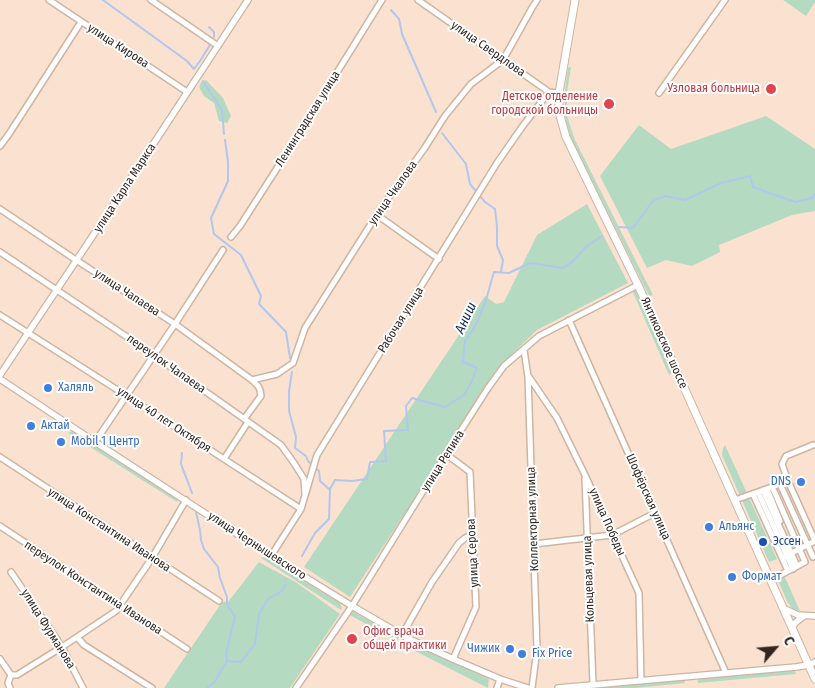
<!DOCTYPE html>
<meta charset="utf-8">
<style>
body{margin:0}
#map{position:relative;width:815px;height:688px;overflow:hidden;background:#fbe1cf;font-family:"Fira Sans Condensed",sans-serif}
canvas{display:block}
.north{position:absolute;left:750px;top:623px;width:50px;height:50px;-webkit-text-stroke:4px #fff;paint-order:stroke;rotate:63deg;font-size:14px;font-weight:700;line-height:20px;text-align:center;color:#312720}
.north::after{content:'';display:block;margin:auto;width:18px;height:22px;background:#312720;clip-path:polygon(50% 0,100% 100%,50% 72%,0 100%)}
</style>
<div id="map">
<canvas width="815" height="688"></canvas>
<div class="north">С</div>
</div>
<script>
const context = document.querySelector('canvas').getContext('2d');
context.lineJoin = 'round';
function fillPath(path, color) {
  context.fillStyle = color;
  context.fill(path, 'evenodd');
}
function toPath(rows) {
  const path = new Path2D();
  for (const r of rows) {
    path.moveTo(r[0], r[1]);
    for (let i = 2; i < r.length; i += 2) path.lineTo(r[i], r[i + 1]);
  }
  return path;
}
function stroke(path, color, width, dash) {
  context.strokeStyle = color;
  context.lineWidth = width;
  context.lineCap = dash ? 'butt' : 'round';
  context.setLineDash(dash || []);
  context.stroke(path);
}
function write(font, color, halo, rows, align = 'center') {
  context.font = font + ' "Fira Sans Condensed",sans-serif';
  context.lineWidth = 4;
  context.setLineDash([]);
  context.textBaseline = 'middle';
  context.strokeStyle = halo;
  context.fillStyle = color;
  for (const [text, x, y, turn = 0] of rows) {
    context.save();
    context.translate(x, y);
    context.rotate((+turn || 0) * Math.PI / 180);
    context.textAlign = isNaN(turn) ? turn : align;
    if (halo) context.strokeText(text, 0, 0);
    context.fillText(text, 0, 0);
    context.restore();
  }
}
const green = toPath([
 [783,0,815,0,815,2,806,16],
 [569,67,571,67,567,92,567,116,575,140,653,295,650,296,648,294,571,138,565,117,565,90,568,68],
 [206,80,223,98,231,116,227,123,219,121,214,103,204,96,199,87,201,82],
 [766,116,815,149,815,211,792,215,719,245,720,252,692,266,666,260,647,268,600,176,639,125,671,149],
 [587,204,628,283,537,330,504,362,350,597,304,567,485,296,496,304,504,302,537,235],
 [635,289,671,372,671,373,669,375,632,290],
 [72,431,177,498,177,502,68,433],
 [725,445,777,559,769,562,762,546,764,544,761,538,759,539,722,455,723,448],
 [265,557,340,603,342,608,341,610,261,558],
 [259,562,297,583,340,614,290,688,164,688,222,602,228,602],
 [784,575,800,611,793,610,787,601,777,578],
 [351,611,352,611,399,637,397,641,348,614],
 [409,642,489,679,488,688,407,647],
 [794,670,795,671,796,674,698,683,698,678],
 [684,679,685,683,635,688,586,688]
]);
const stream = toPath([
 [103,0,187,61,194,69,200,61,210,45],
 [391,10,399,19,402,34,436,112],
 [209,27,214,32,214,37],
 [203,81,222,110,224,134],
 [442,133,466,164,470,184,485,202,495,209,497,227,497,246,503,260,501,272],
 [225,140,228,162,228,181,211,218,214,234,241,255,261,296,259,304,286,332,290,358],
 [619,227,633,228,653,201,665,196,685,200,721,183,750,176,753,187,795,202,812,198,815,194],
 [292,372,289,391,289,411,296,437,295,448,306,456,308,461,319,471,320,481,329,489],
 [182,453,181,464,192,493],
 [196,512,200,530,201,540,204,549,218,567,220,578,227,597,227,604,235,617,226,653,227,661],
 [302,556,315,533,329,519,330,489,335,480,352,481,367,479,370,462,386,461,384,431,408,430,406,406,412,398,445,407,464,395,472,381,477,368,463,362,465,341,476,325,486,300,494,272,509,273,530,263,563,268,572,262,587,246,602,236],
 [207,688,214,683,227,661,241,662,255,644,259,614,268,599,282,591,286,584]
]);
const minor = toPath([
 [49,0,187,92],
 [151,0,218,46],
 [418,0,549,92,559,93],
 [659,93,725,0],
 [0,146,9,134,81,22],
 [0,209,76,260,175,324,252,380,258,386,260,390,261,396,244,419],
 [377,215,439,259],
 [231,237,240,226,290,148,382,0],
 [0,252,154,355,281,445,294,463,304,479,305,494],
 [0,315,127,396,301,509],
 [569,320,726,673],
 [524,350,528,377,537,649,532,688],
 [529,377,557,418,585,475,639,593,641,681],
 [252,380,277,374,293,363,305,328,381,208,424,149,445,116,471,84,503,60,532,8,537,0],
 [95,442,175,324,223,250],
 [446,454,470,472,476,607,453,659],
 [0,457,219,601],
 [224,459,248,422],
 [585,478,593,684],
 [788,481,782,464,786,456,813,445],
 [780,484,813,557],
 [772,487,788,481,815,541,782,558],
 [767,489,780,521],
 [763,490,797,566],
 [758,492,793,569],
 [753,494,788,571],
 [735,500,772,487,775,493,805,562,771,580],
 [0,526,187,649],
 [534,544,612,535,655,513],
 [271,556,301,509,317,455,497,163,522,127,549,92],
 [11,572,62,647,83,688],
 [402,635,432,582,459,543,465,538,472,535],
 [77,637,84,645,152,688],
 [0,659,11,675],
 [11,675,17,675,62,647,116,611,152,558,186,500],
 [10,688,8,683,11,675],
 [296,688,352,606,446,454,488,388,504,366,539,336,638,285],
 [497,688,500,679]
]);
const tertiary = toPath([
 [0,375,106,216,248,0],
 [0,379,95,442,271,556,352,606,407,638,453,659,500,679,528,688],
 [783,608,798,615,815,616],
 [792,627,796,622,804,616],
 [558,688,796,667,809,665,815,662]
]);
const secondary = toPath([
 [575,0,559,93,559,112,566,137,638,285,815,679]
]);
const markers = [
 [771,89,6,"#e0444e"],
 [609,104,6,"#e0444e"],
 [48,388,5,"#3f7fe0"],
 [31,426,5,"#3f7fe0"],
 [61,442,5,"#3f7fe0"],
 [801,482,5,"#3f7fe0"],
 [709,527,5,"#3f7fe0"],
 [763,542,5,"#1a4fb4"],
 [732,577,5,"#3f7fe0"],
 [352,639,6,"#e0444e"],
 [510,649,5,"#3f7fe0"],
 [522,654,5,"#3f7fe0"]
];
const streetNames = [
 ["улица Кирова",118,46,33],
 ["улица Свердлова",488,49,35],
 ["Ленинградская улица",308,119,-58],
 ["улица Карла Маркса",125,188,-57],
 ["улица Чкалова",393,193,-55],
 ["улица Чапаева",127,293,33],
 ["Рабочая улица",401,320,-58],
 ["Янтиковское шоссе",664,343,66],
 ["переулок Чапаева",166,364,35],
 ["улица 40 лет Октября",164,420,33],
 ["улица Репина",443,461,-58],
 ["Шофёрская улица",648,497,66],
 ["Коллекторная улица",533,519,-92],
 ["улица Победы",607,522,66],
 ["улица Константина Иванова",109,530,33],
 ["улица Чернышевского",257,546,33],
 ["улица Серова",473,553,-93],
 ["Кольцевая улица",589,579,-92],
 ["переулок Константина Иванова",93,588,33],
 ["улица Фурманова",48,629,58]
];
const healthNames = [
 ["Узловая больница",760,89],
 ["Детское отделение",598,97],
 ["городской больницы",598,111],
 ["Офис врача",363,632,"left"],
 ["общей практики",363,646,"left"]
];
const shopNames = [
 ["Халяль",58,388],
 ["Актай",41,426],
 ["Mobil 1 Центр",71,442],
 ["DNS",791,482,"right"],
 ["Альянс",719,527],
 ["Формат",742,577],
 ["Чижик",500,649,"right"],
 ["Fix Price",532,654]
];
const transitNames = [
 ["Эссен",773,542]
];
const waterNames = [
 ["Аниш",466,318,-65]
];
fillPath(green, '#b5dac2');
stroke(stream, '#b2c7ee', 2);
stroke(minor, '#ceb5a3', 8);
stroke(tertiary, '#ceb5a3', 8);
stroke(secondary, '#ceb5a3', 9);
stroke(minor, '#fff', 5);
stroke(tertiary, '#fff', 5.5);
stroke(secondary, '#fff', 7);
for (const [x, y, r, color] of markers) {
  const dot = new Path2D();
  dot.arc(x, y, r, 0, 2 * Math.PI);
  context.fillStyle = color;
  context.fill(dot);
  stroke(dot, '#fff', 2);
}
write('12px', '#312720', '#fff', streetNames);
write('12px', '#be3a42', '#fff', healthNames, 'right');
write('12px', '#366cbe', '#fff', shopNames, 'left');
write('12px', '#164399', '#fff', transitNames, 'left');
write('italic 14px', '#132c5a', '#fff', waterNames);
</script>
